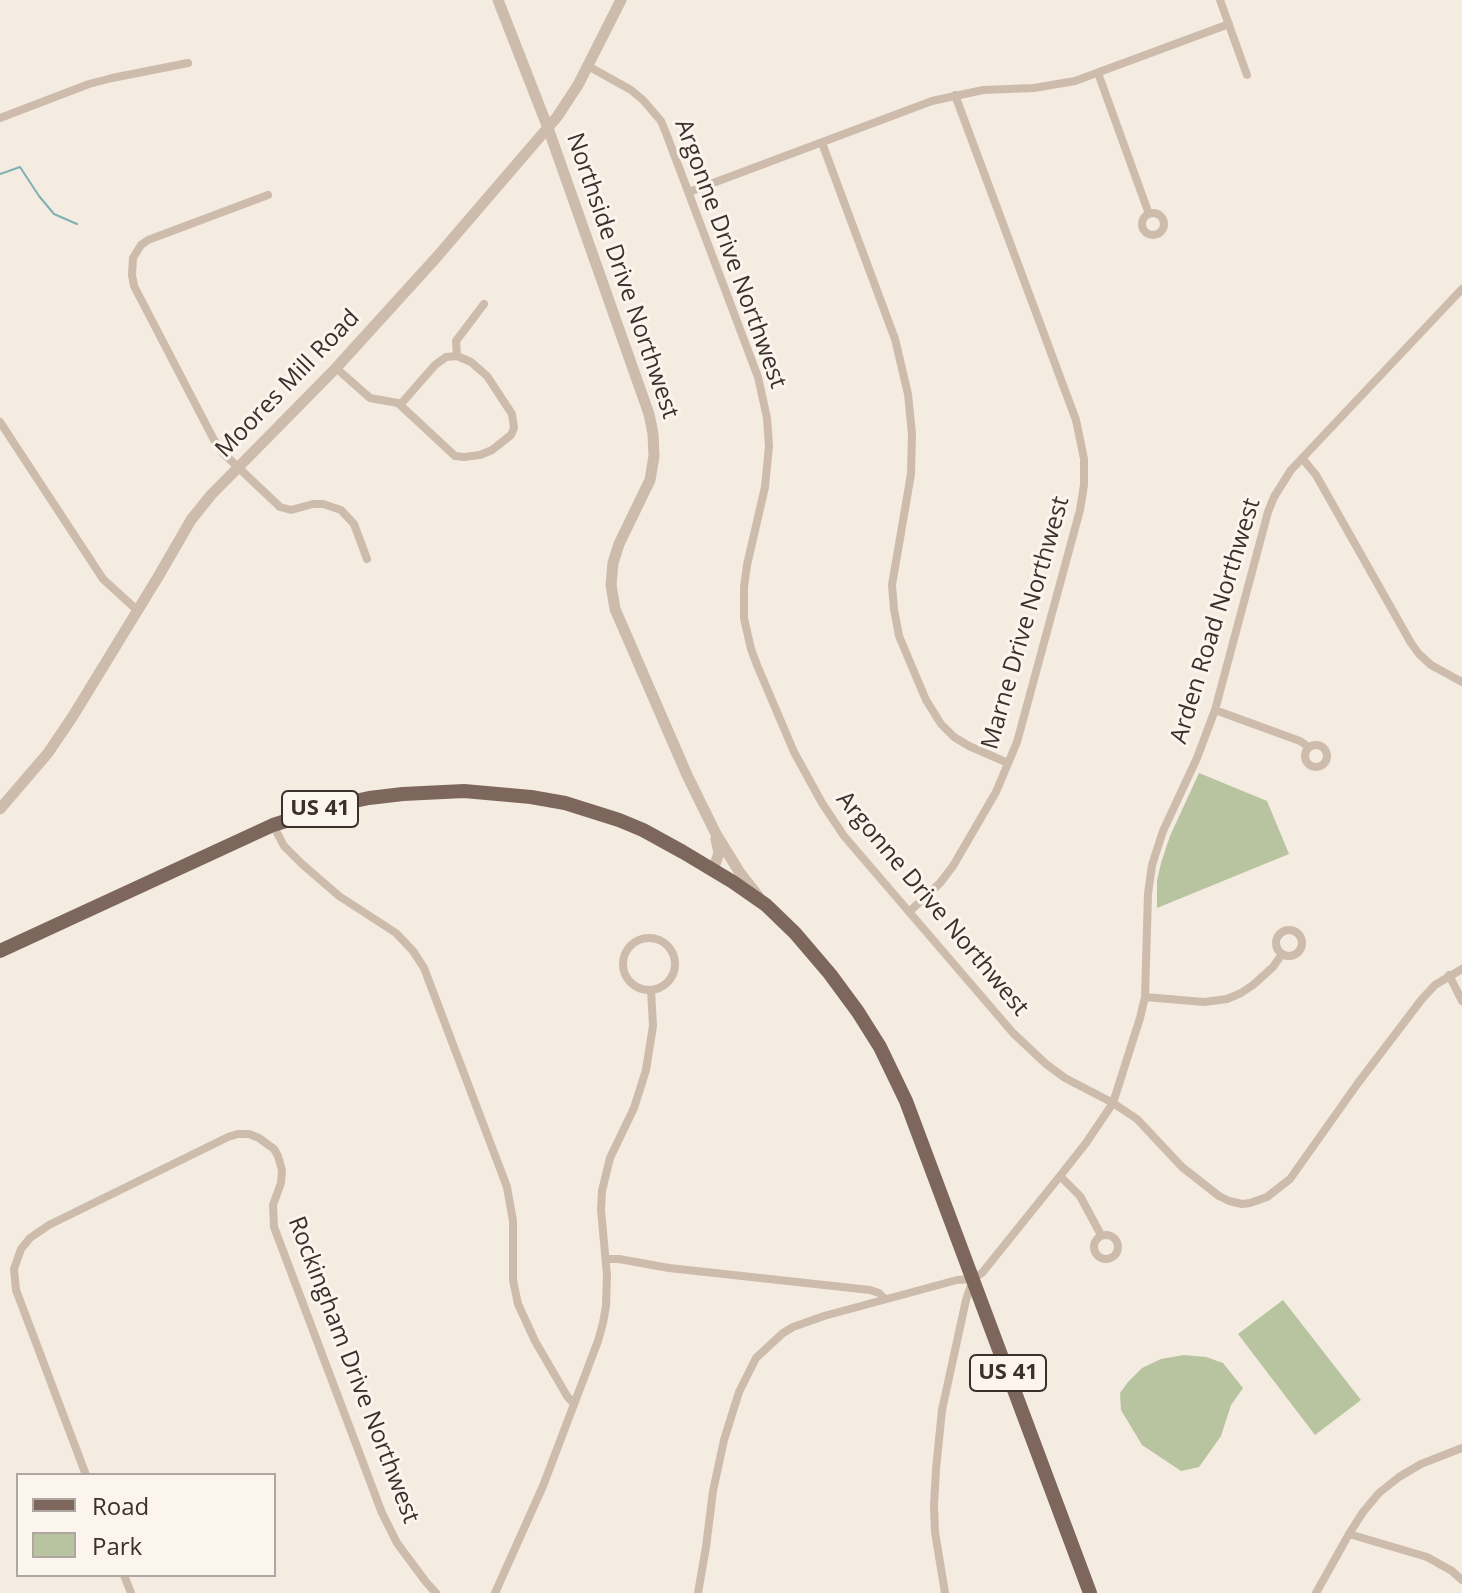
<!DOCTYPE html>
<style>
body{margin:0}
#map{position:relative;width:1462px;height:1593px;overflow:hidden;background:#f4ebe1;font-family:"Open Sans",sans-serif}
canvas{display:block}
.legend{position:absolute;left:16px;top:1473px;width:260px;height:104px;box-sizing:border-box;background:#fbf5ee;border:2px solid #aea6a0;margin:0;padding:10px 14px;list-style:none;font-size:24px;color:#3b302b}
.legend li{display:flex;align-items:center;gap:16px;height:40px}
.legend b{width:40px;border:2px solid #aea6a0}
</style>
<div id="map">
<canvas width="1462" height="1593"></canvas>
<ul class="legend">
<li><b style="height:10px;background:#7d675c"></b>Road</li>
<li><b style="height:22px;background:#b8c4a0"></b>Park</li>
</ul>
</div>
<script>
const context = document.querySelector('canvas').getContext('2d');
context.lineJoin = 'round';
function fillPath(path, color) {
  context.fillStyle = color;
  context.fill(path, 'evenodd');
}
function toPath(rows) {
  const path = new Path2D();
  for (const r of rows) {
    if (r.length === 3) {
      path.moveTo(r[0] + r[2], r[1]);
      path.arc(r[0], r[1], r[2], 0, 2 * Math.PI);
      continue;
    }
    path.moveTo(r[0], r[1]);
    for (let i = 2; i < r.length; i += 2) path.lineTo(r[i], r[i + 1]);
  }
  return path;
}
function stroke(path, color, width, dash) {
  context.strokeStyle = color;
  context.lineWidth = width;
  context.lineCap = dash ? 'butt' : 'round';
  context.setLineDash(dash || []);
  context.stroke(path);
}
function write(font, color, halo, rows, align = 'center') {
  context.font = font + ' "Open Sans",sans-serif';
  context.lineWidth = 6;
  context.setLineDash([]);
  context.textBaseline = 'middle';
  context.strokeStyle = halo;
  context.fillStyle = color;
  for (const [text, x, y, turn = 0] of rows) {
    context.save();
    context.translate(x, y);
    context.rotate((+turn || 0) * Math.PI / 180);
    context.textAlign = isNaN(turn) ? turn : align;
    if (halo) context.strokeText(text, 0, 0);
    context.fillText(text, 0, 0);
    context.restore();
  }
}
const green = toPath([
 [1199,773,1267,801,1289,854,1157,908,1157,881,1161,863,1170,836],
 [1283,1300,1361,1400,1315,1435,1238,1334],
 [1184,1355,1206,1357,1223,1363,1243,1388,1231,1405,1221,1436,1199,1467,1181,1471,1142,1445,1121,1410,1120,1393,1128,1382,1142,1368,1161,1359]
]);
const stream = toPath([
 [0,174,20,167,39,196,54,214,77,224]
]);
const minor = toPath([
 [1220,0,1247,75],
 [588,66,631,90,643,100,661,121,666,133,758,377,767,418,769,446,765,487,747,565,744,587,744,618,751,649,757,665,794,752,822,803,844,836,1013,1033,1046,1064,1065,1078,1113,1103,1137,1119,1182,1167,1219,1196,1229,1201,1242,1204,1250,1203,1267,1197,1290,1179,1358,1083,1422,999,1435,985,1462,969],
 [1098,73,1149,214],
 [0,118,89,84,112,78,188,63],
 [822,143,895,339,908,394,912,434,911,474,892,585,894,609,899,636,926,700,941,724,954,737,969,746,1008,763],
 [689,192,932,101,983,90,1034,88,1075,81,1229,24],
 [268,195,148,240,141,245,133,258,132,275,134,286,214,440,222,452,280,507,291,510,313,504,323,504,341,510,354,524,367,559],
 [1153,224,11],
 [457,356,456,341,484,304],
 [336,368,370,398,398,403,455,456,464,457,480,455,492,450,511,435,514,428,512,414,487,376,471,362,457,356,446,357,435,365,400,405],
 [0,422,103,579,138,611],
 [1302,458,1316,475,1411,643,1419,654,1431,665,1462,682],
 [1215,710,1300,741,1309,747],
 [1316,756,11],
 [273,825,284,846,302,864,339,896,396,933,413,951,424,968,507,1187,513,1221,513,1280,518,1304,535,1341,567,1396,574,1404],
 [909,912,940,883,953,866,996,792,1017,742,1080,510,1084,485,1084,459,1076,420,955,95],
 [1289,943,13],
 [649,964,26],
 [1449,975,1462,1001],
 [1145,997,1204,1002,1227,999,1241,993,1253,985,1273,967,1282,954],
 [1060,1176,1080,1196,1101,1235],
 [1106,1247,12],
 [606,1259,619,1259,669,1268,870,1290,879,1293,885,1299],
 [86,1475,16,1290,14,1269,21,1249,30,1238,49,1225,228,1137,238,1134,249,1134,259,1138,274,1149,278,1156,282,1170,281,1183,273,1205,274,1227,382,1513,397,1543,426,1582,436,1593],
 [1349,1534,1427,1557,1452,1571,1462,1580],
 [124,1575,131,1593],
 [495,1593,543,1486,598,1341,603,1323,606,1306,607,1275,601,1210,602,1191,610,1158,634,1108,646,1070,653,1026,651,990],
 [698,1593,706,1547,713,1491,724,1440,739,1392,756,1358,783,1333,793,1327,824,1316,957,1280,973,1279],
 [945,1593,935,1532,934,1506,936,1469,942,1410,966,1300,973,1279,982,1273,1060,1176,1086,1143,1113,1103,1140,1018,1145,997,1148,894,1152,865,1163,831,1197,758,1215,710,1268,512,1274,497,1291,470,1462,289],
 [1316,1593,1349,1534,1363,1512,1379,1493,1399,1477,1421,1464,1462,1448]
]);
const tertiary = toPath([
 [498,0,548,128,649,414,653,434,654,456,650,480,619,544,613,563,611,585,615,609,687,775,716,834,740,873,758,896],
 [0,809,48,753,73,716,158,577,191,520,211,495,336,368,435,259,557,117,578,85,621,0],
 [713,870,719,853,716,839]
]);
const primary = toPath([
 [0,951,273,825,336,805,369,798,403,794,464,791,531,797,565,803,619,820,643,830,683,852,733,882,766,905,795,933,830,974,858,1012,880,1047,906,1101,1090,1593]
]);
const shields = [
 [320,809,76],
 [1008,1373,76]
];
const shieldNames = [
 ["US 41",320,809],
 ["US 41",1008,1373]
];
const streetNames = [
 ["Argonne Drive Northwest",730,254,70],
 ["Northside Drive Northwest",622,276,71],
 ["Moores Mill Road",288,384,-46],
 ["Arden Road Northwest",1216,621,-73],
 ["Marne Drive Northwest",1026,623,-74],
 ["Argonne Drive Northwest",932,904,50],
 ["Rockingham Drive Northwest",353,1370,69]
];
fillPath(green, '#b8c4a0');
stroke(stream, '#7fb0b2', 2);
stroke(minor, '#cdbbac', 8);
stroke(tertiary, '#cdbbac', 11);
stroke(primary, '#7d675c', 14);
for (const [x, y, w] of shields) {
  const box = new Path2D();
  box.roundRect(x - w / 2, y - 18, w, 36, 6);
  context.fillStyle = '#fbf5ee';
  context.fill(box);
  stroke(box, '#3b302b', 2);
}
write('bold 22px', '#3b302b', null, shieldNames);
write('24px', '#3b302b', '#fbf5ee', streetNames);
</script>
